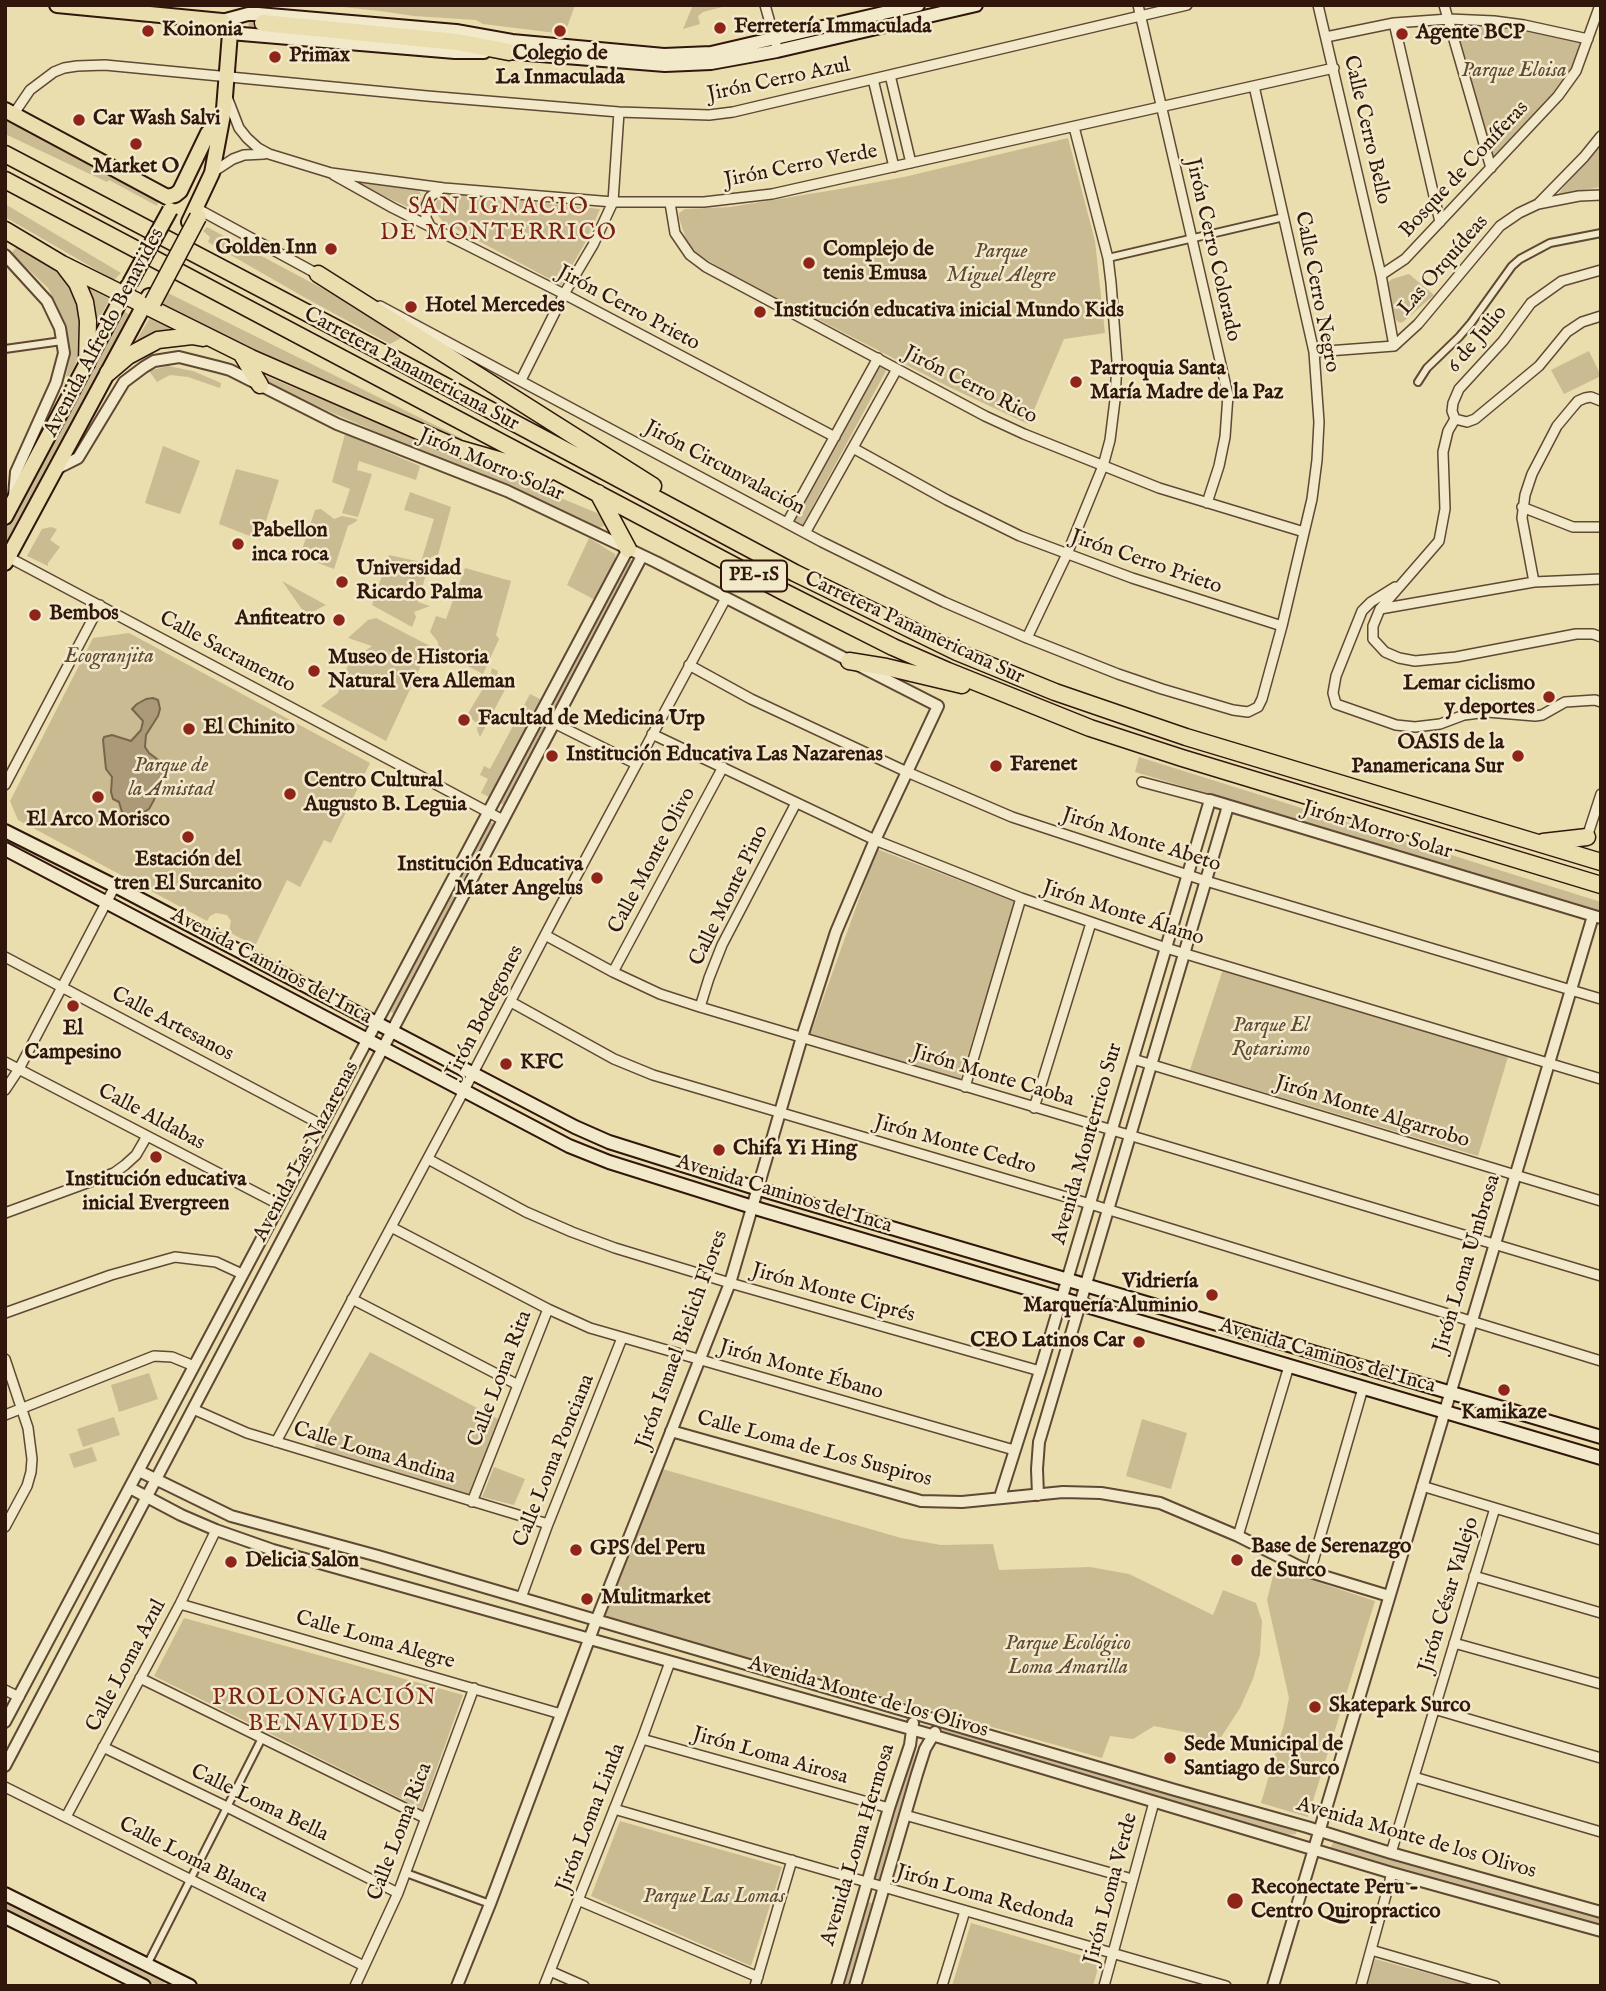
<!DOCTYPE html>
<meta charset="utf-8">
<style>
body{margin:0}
#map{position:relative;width:1606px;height:1991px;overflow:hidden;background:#eaddae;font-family:"IM FELL English",serif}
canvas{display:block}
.frame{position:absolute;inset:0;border:7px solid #31160c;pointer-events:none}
</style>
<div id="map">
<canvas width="1606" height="1991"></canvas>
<div class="frame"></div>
</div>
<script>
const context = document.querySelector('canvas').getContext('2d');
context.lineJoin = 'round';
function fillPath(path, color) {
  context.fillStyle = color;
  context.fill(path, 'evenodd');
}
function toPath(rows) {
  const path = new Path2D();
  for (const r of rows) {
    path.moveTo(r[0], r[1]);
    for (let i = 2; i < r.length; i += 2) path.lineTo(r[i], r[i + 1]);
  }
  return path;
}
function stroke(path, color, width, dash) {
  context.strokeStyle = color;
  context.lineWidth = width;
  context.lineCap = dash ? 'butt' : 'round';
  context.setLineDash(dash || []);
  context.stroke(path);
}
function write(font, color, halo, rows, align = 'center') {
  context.font = font + ' "IM FELL English",serif';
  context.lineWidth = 5;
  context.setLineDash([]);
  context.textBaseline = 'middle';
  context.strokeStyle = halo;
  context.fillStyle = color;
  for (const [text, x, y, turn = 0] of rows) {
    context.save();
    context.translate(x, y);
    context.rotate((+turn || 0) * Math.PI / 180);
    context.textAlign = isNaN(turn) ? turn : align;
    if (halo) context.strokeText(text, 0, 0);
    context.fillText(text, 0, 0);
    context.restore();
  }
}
const green = toPath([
 [325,5,575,5,565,33,556,33,483,24,476,20,414,16,380,11],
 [693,5,726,5,726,6,703,12,698,16,700,24,683,29],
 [1456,23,1498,24,1540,31,1582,41,1573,70,1493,163],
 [5,118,159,198,157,206,109,180,107,182,5,134],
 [1068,138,1095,241,1105,333,1064,339,1028,424,951,388,730,274,696,253,686,239,679,218,679,213,685,209,730,207,840,189,904,177],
 [1601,142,1601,187,1559,194,1559,193],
 [354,182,415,188,420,192,422,202,416,208,410,208],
 [447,193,600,209,585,243,561,285,443,222,436,213,436,203,440,196],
 [5,204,121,273,114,280,5,217],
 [207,227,329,292,405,336,390,344,302,296,208,242,210,237,203,231],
 [17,247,55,271,73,286,80,316,82,344,74,368,64,385,70,357,66,325,48,288,11,253],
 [1409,274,1434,295,1403,322,1400,323,1396,320,1386,284,1392,279],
 [83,285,110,299,91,333],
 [168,293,463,439,457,441,285,364,161,305],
 [123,311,132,316,5,553,5,529],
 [151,316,182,332,133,346],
 [1589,351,1601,376,1564,394,1551,370],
 [879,365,887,369,802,526,793,521],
 [168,366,193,371,221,383,220,388,188,377,170,375,157,382,149,371],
 [261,374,597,513,606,525,599,528,275,388],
 [345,434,420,466,416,480,359,461,357,470,372,474,358,517,342,513,350,489,332,482],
 [163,446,200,461,180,514,145,503],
 [236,469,279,480,260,540,219,524],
 [410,492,451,507,438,555,431,557,418,602,430,606,414,612,416,617,412,627,372,605,389,555,421,562,434,519,404,510],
 [321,509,334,519,342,516,357,519,357,521,348,526,334,569,300,556,315,510],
 [51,527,57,529,50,540,60,547,48,563,48,566,27,556,42,529],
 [589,538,615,554,616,560,595,600,567,585],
 [628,558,633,561,504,805,499,802],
 [465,568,511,581,496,635,499,639,483,674,439,651,438,642,430,632,436,616,446,619],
 [282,581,326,605,306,615],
 [376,618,430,646,386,741,321,706,338,693,349,662,372,646,348,638,368,620],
 [129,633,370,763,331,843,324,840,300,887,287,880,255,946,229,932,231,921,227,915,216,913,210,916,207,921,18,820,10,801,93,638],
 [492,668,498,671,497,675,505,678,509,682,480,737,477,730,478,724,467,715,490,677],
 [530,694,542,700,491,798,481,793,488,779,480,775,484,766,490,769],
 [1139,757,1601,902,1601,911,1135,772],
 [490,822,496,825,395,1015,390,1011],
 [877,849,1016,902,960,1079,810,1035],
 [1223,969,1508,1057,1478,1156,1190,1070],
 [370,1352,500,1420,470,1497,313,1449],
 [149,1373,158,1399,119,1412,111,1385],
 [114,1417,120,1435,83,1447,77,1429],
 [1142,1419,1187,1433,1171,1489,1126,1476],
 [92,1447,97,1461,74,1468,69,1454],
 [494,1467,525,1479,514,1505,482,1497],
 [659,1468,901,1538,941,1545,993,1544,999,1570,1090,1567,1129,1574,1213,1615,1223,1590,1256,1603,1262,1621,1260,1654,1253,1679,1240,1708,1216,1745,1185,1732,1154,1726,1133,1739,1110,1736,1102,1758,602,1617],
 [1275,1568,1375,1601,1308,1817,1261,1803,1284,1724,1289,1698,1267,1600],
 [184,1618,463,1695,422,1809,154,1676],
 [947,1728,1296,1831,1296,1834,1286,1835,944,1733,941,1730],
 [911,1749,916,1749,910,1782,886,1883,872,1878],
 [620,1821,782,1867,751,1966,591,1896],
 [1334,1841,1601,1918,1601,1926,1330,1849],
 [5,1899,164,1980,164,1984,158,1986,5,1912],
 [866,1901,876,1905,851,1986,841,1986],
 [971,1923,1100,1961,1093,1986,952,1986],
 [1375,1959,1475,1986,1367,1986]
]);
const water = toPath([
 [153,698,158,700,160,709,158,716,146,735,145,747,149,753,161,762,163,774,154,800,149,809,139,815,132,816,122,812,119,802,113,799,111,792,112,777,106,769,103,740,104,737,112,735,131,741,141,730,143,721,132,709,137,704,146,699,153,698]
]);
const motorwayTunnel = toPath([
 [225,19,263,23]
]);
const pedestrian = toPath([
 [1108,258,1284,217],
 [5,349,62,341],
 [1418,382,1427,368,1459,337,1471,323,1512,266,1520,259,1550,243,1601,233],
 [406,1873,490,1904],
 [147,1965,262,1738]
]);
const minor = toPath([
 [765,5,776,44],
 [1138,5,1228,395,1225,437,1219,466,1207,503],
 [1318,5,1381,275,1394,346],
 [1444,5,1491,168],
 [1394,23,1440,222],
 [1326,37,1394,23,1449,19,1494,21,1524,25,1588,39],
 [890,75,911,163],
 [873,79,894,167],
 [227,97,239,128,247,138,258,148,269,154,331,173,444,188,613,202,704,202,772,194,1334,68],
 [13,115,30,90,54,72,64,68,77,66,105,65,427,96,619,112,709,115,733,112,1187,5],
 [213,172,233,159,244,155,264,154],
 [334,175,393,208,564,294,835,437],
 [670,203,675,233,690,255,706,267,985,416,1024,434,1159,488,1304,532],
 [1539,203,1584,157,1601,136],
 [196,208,321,276],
 [431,228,426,218,426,207,430,197,442,188],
 [1381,275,1405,259,1558,96,1576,71,1600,5],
 [380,306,822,542,944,602,1027,638,1118,674,1162,689,1233,710,1248,712,1258,707,1262,699,1282,626,1312,499,1317,460,1319,422,1314,352,1254,86],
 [1314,352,1394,346,1418,324,1500,226,1519,213,1538,204,1579,196,1601,195],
 [521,380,564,294,593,245,613,202,619,112],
 [1455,419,1448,431,1443,452,1445,509,1439,541,1380,609,1373,626,1373,639,1385,652,1399,658,1415,661,1456,657,1576,634,1593,634,1601,637],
 [1455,419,1452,411,1453,403,1459,389,1503,341,1531,303,1562,281,1601,270],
 [1455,419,1467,422,1475,419,1539,366,1567,332,1582,322,1601,316],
 [853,448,947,500,1020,536,1132,578,1282,626],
 [1522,507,1573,527,1601,527],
 [787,523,878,358],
 [805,533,897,369],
 [8,557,503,820],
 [1534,582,1522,518,1525,495,1532,474,1557,426,1572,408,1578,401,1585,398,1591,397,1601,401],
 [1395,587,1371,602,1362,611,1336,676,1333,693,1336,704,1396,725,1415,727,1440,724,1464,715,1487,712,1535,716,1542,715,1565,702,1595,700,1601,702],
 [1380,609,1534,582,1601,579],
 [1027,638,1067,554,1103,466,1110,440,1115,400,1117,361,1111,283,1108,258,1074,127],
 [689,665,751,699,907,772,1012,817,1206,881,1601,999],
 [554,723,636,764],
 [652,734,875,840,1021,898,1166,948,1601,1079],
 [1142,782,1210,800],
 [5,785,100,605],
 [1587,837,1601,794],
 [545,935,613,972,660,994,700,1007,1601,1276],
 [5,957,322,1125],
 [613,972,723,767],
 [511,1002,614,1059,653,1075,1090,1204,1601,1361],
 [700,1007,709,978,722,945,796,803],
 [1133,1059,1601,1201],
 [5,1062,280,1205],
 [965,1087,1021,898],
 [5,1090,19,1069,115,886],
 [1034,1108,1091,923],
 [428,1159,526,1212,572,1232,615,1248,730,1283,1040,1371],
 [5,1213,114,1173,125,1165,136,1155,147,1136],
 [391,1227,548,1309,590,1328,1014,1450],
 [352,1299,518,1385],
 [5,1313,111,1275,175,1257,216,1262,242,1274],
 [5,1359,28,1428,32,1459,31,1472,27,1486,5,1527],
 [193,1409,247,1433,548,1524],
 [5,1415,154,1356,172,1357,194,1366],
 [276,1442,459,1100,556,914,726,598],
 [1422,1486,1601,1540],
 [472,1502,548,1309],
 [1238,1536,1289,1366],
 [1310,1572,1363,1388],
 [1474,1576,1601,1613],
 [521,1598,548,1524,622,1338],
 [180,1604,561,1714],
 [1454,1643,1601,1684],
 [140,1678,425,1818],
 [5,1690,19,1697],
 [1434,1709,1601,1758],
 [642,1739,889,1808],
 [103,1747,227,1807,398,1893],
 [1414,1777,1601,1832],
 [5,1787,364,1966],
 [614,1809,1226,1986],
 [905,1815,1132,1879],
 [66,1817,180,1604,216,1530],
 [1391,1853,1495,1508],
 [578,1900,758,1977],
 [1371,1950,1495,1986],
 [550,1971,584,1986],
 [355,1986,398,1893,474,1688],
 [544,1986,642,1739,670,1662],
 [755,1986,792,1860],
 [942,1986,965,1911],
 [1104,1986,1154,1802],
 [1361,1986,1392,1873]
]);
const tertiary = toPath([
 [5,255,47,301,60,328,64,353,56,383,16,472,14,496],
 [56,469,78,458,124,382,144,367,154,361,179,357,219,367,230,370,337,424,507,491,656,562,938,706,875,840,836,932,802,1037,730,1283,596,1621,490,1904,457,1986],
 [671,1431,921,1501,962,1502,1063,1492,1101,1493,1160,1503,1238,1536,1310,1572,1389,1596],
 [139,1471,231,1516,378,1556,1175,1790,1307,1827,1391,1853,1601,1912],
 [130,1488,181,1515,216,1530,273,1550,932,1735,1392,1873,1601,1931],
 [1038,1495,1037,1469,1039,1442,1228,806],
 [1000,1497,1040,1371,1210,800,1601,918],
 [5,1722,628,549],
 [5,1766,642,556],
 [837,1986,889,1808,910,1745,913,1723],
 [855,1986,917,1774,925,1749,935,1732],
 [1273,1986,1593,916]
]);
const secondary = toPath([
 [222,21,248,14,258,14,456,31,512,41,664,55,711,53,918,5],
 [230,33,455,52,484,52],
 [503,52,665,65,711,63,777,51,976,5],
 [5,831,115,886,575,1127,609,1142,749,1186,1601,1437],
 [5,849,569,1146,609,1162,762,1210,1601,1458],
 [5,1894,190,1986],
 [5,1917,144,1986]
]);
const primary = toPath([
 [57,5,222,21,228,26,230,33,224,109,212,173,189,222],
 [5,110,167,197],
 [167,197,175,195,180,191,208,133,222,117],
 [5,517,128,286],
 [5,563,149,296]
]);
const motorway = toPath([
 [263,23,457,42,509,52],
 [5,154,389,356,795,573,957,652,1055,692,1186,737,1601,862],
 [5,180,784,592,893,647,948,671,1090,728,1182,758,1601,885],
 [5,230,62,264,251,358,460,449,547,474],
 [64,266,77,283,85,302,88,321,87,363],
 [318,274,653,486],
 [241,353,260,385],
 [108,373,128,356,158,340,192,336,203,338],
 [598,493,628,549],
 [849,661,886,667,962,685],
 [1543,842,1587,837]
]);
const primaryBridge = toPath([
 [130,283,170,210]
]);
const motorwayBridge = toPath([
 [153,302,198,217]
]);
const markers = [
 [720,28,7,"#8f2418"],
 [148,31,7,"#8f2418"],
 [560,31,7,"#8f2418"],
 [1402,34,7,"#8f2418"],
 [275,57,7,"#8f2418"],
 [79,120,7,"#8f2418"],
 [136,144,7,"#8f2418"],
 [331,249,7,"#8f2418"],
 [809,263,7,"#8f2418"],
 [411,307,7,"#8f2418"],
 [760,312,7,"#8f2418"],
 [1076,382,7,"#8f2418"],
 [238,544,7,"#8f2418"],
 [342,582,7,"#8f2418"],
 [35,615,7,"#8f2418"],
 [339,620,7,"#8f2418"],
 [314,671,7,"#8f2418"],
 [1549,697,7,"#8f2418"],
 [464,720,7,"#8f2418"],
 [189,729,7,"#8f2418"],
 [552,756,7,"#8f2418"],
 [1518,756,7,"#8f2418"],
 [996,766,7,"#8f2418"],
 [290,794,7,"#8f2418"],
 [98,797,7,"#8f2418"],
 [188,837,7,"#8f2418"],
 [597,878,7,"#8f2418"],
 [73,1006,7,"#8f2418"],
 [506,1064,7,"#8f2418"],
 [719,1150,7,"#8f2418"],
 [156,1157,7,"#8f2418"],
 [1212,1295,7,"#8f2418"],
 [1139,1342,7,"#8f2418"],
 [1504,1390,7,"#8f2418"],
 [576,1550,7,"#8f2418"],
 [1237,1560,7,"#8f2418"],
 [231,1562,7,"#8f2418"],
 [587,1599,7,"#8f2418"],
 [1315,1707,7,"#8f2418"],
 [1170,1758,7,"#8f2418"],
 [1235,1901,9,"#8f2418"]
];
const shields = [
 [754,576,66]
];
const shieldNames = [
 ["PE-1S",754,576]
];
const poiNames = [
 ["Ferretería Immaculada",734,28],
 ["Koinonia",162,31],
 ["Agente BCP",1416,34],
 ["Colegio de",560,55,"center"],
 ["La Inmaculada",560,79,"center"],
 ["Primax",289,57],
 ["Car Wash Salvi",93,120],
 ["Market O",136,168,"center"],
 ["Golden Inn",317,249,"right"],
 ["Complejo de",823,251],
 ["tenis Emusa",823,275],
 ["Hotel Mercedes",425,307],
 ["Institución educativa inicial Mundo Kids",774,312],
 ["Parroquia Santa",1090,370],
 ["María Madre de la Paz",1090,394],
 ["Pabellon",252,532],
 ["inca roca",252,556],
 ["Universidad",356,570],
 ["Ricardo Palma",356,594],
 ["Bembos",49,615],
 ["Anfiteatro",325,620,"right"],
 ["Museo de Historia",328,659],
 ["Natural Vera Alleman",328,683],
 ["Lemar ciclismo",1535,685,"right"],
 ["y deportes",1535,709,"right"],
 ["Facultad de Medicina Urp",478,720],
 ["El Chinito",203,729],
 ["OASIS de la",1504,744,"right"],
 ["Panamericana Sur",1504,768,"right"],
 ["Institución Educativa Las Nazarenas",566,756],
 ["Farenet",1010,766],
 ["Centro Cultural",304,782],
 ["Augusto B. Leguia",304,806],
 ["El Arco Morisco",98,821,"center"],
 ["Estación del",188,861,"center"],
 ["tren El Surcanito",188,885,"center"],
 ["Institución Educativa",583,866,"right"],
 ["Mater Angelus",583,890,"right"],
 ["El",73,1030,"center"],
 ["Campesino",73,1054,"center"],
 ["KFC",520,1064],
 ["Chifa Yi Hing",733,1150],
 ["Institución educativa",156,1181,"center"],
 ["inicial Evergreen",156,1205,"center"],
 ["Vidriería",1198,1283,"right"],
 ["Marquería Aluminio",1198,1307,"right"],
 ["CEO Latinos Car",1125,1342,"right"],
 ["Kamikaze",1504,1414,"center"],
 ["Base de Serenazgo",1251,1548],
 ["de Surco",1251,1572],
 ["GPS del Peru",590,1550],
 ["Delicia Salon",245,1562],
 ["Mulitmarket",601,1599],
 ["Skatepark Surco",1329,1707],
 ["Sede Municipal de",1184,1746],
 ["Santiago de Surco",1184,1770],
 ["Reconectate Peru -",1251,1889],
 ["Centro Quiropractico",1251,1913]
];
const parkNames = [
 ["Parque Eloisa",1514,72],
 ["Parque",1001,253],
 ["Miguel Alegre",1001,277],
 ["Ecogranjita",109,658],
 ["Parque de",171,767],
 ["la Amistad",171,791],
 ["Parque El",1271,1027],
 ["Rotarismo",1271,1051],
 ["Parque Ecológico",1068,1645],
 ["Loma Amarilla",1068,1669],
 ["Parque Las Lomas",714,1898]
];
const streetNames = [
 ["Jirón Cerro Azul",779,81,-12],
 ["Calle Cerro Bello",1366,130,77],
 ["Jirón Cerro Verde",801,167,-11],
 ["Bosque de Coníferas",1465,170,-47],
 ["Jirón Cerro Colorado",1212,250,77],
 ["Las Orquídeas",1444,266,-49],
 ["Calle Cerro Negro",1316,292,79],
 ["Jirón Cerro Prieto",628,309,28],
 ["Avenida Alfredo Benavides",105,333,-62],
 ["6 de Julio",1478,340,-50],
 ["Carretera Panamericana Sur",411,370,28],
 ["Jirón Cerro Rico",970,386,27],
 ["Jirón Morro Solar",491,466,23],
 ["Jirón Circunvalación",724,469,28],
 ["Jirón Cerro Prieto",1146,563,19],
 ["Carretera Panamericana Sur",914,629,25],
 ["Calle Sacramento",227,653,28],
 ["Jirón Morro Solar",1377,831,17],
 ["Jirón Monte Abeto",1141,841,18],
 ["Calle Monte Olivo",653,861,-62],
 ["Calle Monte Pino",730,896,-64],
 ["Jirón Monte Álamo",1123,914,18],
 ["Avenida Caminos del Inca",271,967,28],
 ["Jirón Bodegones",486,1012,-63],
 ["Calle Artesanos",172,1025,28],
 ["Jirón Monte Caoba",993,1077,17],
 ["Jirón Monte Algarrobo",1372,1113,17],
 ["Calle Aldabas",151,1118,28],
 ["Avenida Monterrico Sur",1088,1144,-74],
 ["Jirón Monte Cedro",955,1146,16],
 ["Avenida Las Nazarenas",307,1152,-62],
 ["Avenida Caminos del Inca",784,1195,17],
 ["Jirón Loma Umbrosa",1468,1264,-73],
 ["Jirón Monte Ciprés",833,1294,16],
 ["Jirón Ismael Bielich Flores",683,1340,-70],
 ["Avenida Caminos del Inca",1327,1357,16],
 ["Jirón Monte Ébano",801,1371,16],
 ["Calle Loma Rita",501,1379,-69],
 ["Calle Loma de Los Suspiros",814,1450,15],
 ["Calle Loma Andina",374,1454,17],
 ["Calle Loma Ponciana",555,1461,-68],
 ["Jirón César Vallejo",1450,1595,-73],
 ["Calle Loma Alegre",375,1641,16],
 ["Calle Loma Azul",127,1666,-62],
 ["Avenida Monte de los Olivos",868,1698,16],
 ["Jirón Loma Airosa",770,1757,16],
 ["Calle Loma Bella",259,1804,26],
 ["Jirón Loma Linda",592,1818,-69],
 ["Calle Loma Rica",401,1832,-69],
 ["Avenida Monte de los Olivos",1416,1839,16],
 ["Avenida Loma Hermosa",859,1845,-73],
 ["Calle Loma Blanca",193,1861,27],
 ["Jirón Loma Verde",1112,1889,-75],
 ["Jirón Loma Redonda",985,1898,16]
];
const neighbourhoodNames = [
 ["SAN IGNACIO",499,208],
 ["DE MONTERRICO",499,234],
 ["PROLONGACIÓN",325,1699],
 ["BENAVIDES",325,1725]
];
fillPath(green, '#cbbb92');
fillPath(water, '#ab9977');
stroke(water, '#7a654c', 2);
stroke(motorwayTunnel, '#c5b58e', 16, [16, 8]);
stroke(pedestrian, '#5f4834', 10);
stroke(minor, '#5f4834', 12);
stroke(tertiary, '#5f4834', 14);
stroke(secondary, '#31160c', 16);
stroke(primary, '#31160c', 18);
stroke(motorway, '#31160c', 19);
stroke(pedestrian, '#f1e9ca', 6);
stroke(minor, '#f1e9ca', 9);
stroke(tertiary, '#f1e9ca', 10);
stroke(secondary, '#f1e9ca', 12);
stroke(primary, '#eaddae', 14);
stroke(motorway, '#eaddae', 16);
stroke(primaryBridge, '#31160c', 18, []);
stroke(motorwayBridge, '#31160c', 19, []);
stroke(primaryBridge, '#eaddae', 14);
stroke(motorwayBridge, '#eaddae', 16);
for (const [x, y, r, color] of markers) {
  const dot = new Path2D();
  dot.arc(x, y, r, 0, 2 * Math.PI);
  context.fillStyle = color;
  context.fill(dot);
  stroke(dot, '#f1e9ca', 2.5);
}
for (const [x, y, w] of shields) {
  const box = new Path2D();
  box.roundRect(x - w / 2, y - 15.5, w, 31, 5);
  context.fillStyle = '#f1e9ca';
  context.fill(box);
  stroke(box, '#31160c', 2);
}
write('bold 19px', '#31160c', null, shieldNames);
write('bold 21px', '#31160c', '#f1e9ca', poiNames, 'left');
write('italic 21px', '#5f4834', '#f1e9ca', parkNames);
write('21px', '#31160c', '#f1e9ca', streetNames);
context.letterSpacing = '2px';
write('23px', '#7a1f14', '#f1e9ca', neighbourhoodNames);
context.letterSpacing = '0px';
</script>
